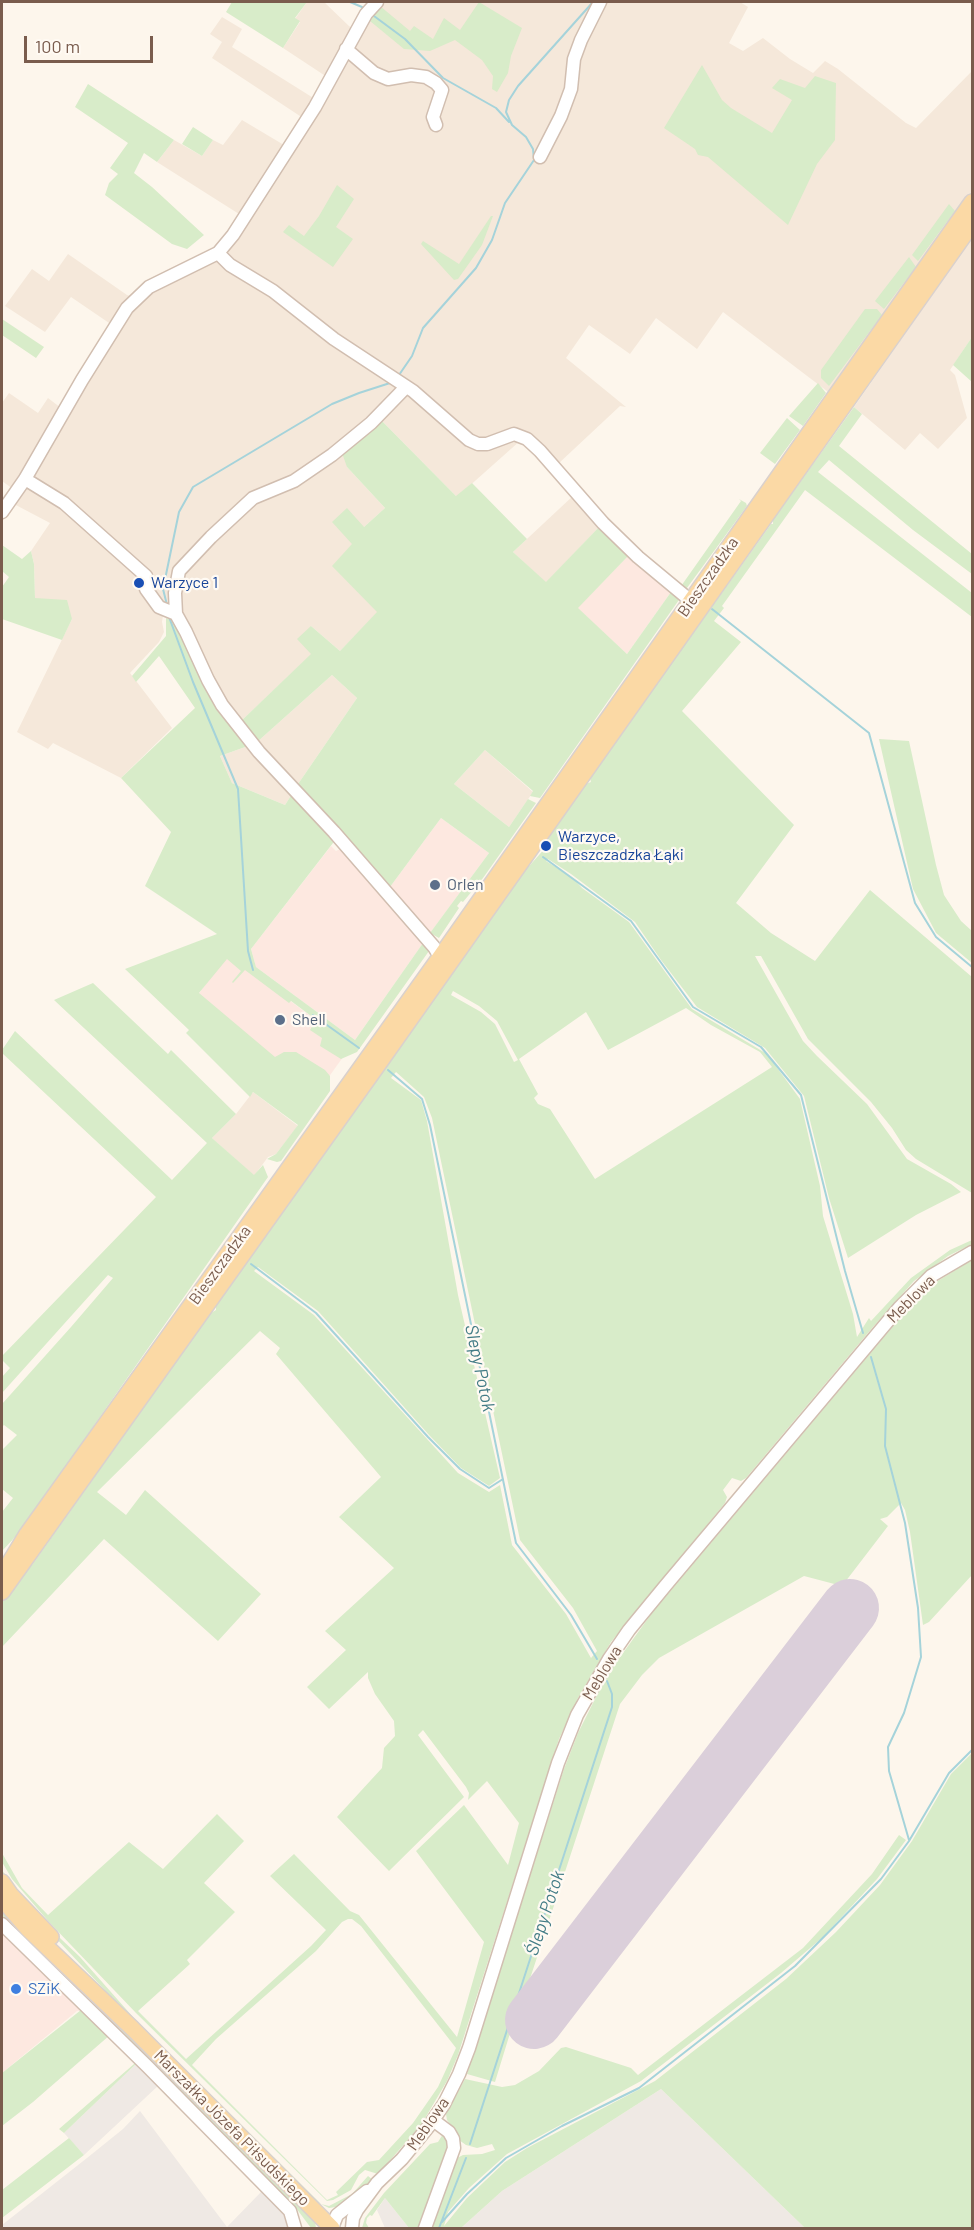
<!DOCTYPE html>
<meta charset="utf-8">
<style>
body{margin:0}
#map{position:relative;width:974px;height:2230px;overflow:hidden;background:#fdf6ec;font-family:Barlow,sans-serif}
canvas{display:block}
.frame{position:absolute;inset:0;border:3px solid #7a5c4d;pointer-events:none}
.scale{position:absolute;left:24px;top:36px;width:129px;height:27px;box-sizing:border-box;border:3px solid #7a5c4d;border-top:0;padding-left:8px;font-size:18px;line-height:21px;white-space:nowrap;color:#7a5c4d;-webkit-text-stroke:4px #fffaf3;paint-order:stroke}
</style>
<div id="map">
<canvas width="974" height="2230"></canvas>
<div class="frame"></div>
<div class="scale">100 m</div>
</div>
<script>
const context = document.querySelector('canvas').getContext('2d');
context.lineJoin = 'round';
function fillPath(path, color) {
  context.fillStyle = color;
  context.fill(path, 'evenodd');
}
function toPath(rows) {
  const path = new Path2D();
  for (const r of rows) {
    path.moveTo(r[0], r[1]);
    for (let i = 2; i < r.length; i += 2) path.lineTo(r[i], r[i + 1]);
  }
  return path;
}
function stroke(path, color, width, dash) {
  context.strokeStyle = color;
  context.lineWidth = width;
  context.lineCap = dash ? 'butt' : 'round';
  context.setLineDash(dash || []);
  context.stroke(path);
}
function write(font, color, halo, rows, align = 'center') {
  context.font = font + ' Barlow,sans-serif';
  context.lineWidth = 4.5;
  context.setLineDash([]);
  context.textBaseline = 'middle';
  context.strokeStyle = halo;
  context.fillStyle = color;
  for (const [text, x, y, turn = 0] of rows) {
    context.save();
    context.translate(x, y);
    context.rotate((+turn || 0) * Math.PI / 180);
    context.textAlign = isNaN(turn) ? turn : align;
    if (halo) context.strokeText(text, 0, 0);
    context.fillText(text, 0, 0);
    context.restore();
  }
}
const residential = toPath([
 [307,2,324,2,349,26,359,33,380,2,740,2,748,7,729,43,743,51,763,38,790,59,813,73,825,61,838,69,906,123,916,128,972,71,972,221,844,404,723,312,697,349,656,318,630,354,589,325,566,358,626,407,620,406,558,464,521,440,457,497,379,418,347,467,385,508,364,527,353,544,333,566,378,612,340,651,311,626,312,654,239,723,188,635,164,609,162,622,164,632,159,642,130,673,172,728,121,778,53,743,48,749,17,732,72,619,35,598,34,564,31,551,50,523,12,503,13,489,2,481,2,403,9,393,38,413,48,398,61,408,112,325,71,297,45,332,5,306,32,269,49,281,68,254,127,295,137,298,197,264,233,235,239,214,157,162,174,140,202,156,213,140,223,145,242,120,289,148,306,120,212,58,222,42,210,34,222,17,242,29,232,47,315,99,327,77,283,48,300,22,295,19],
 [972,238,972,337,950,370,955,375,967,418,938,449,920,433,905,450,854,407],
 [574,495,603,523,546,583,513,552],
 [332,675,357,698,296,787,256,743],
 [248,746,292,794,285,805,232,783,220,756],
 [485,750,533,792,509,827,454,784],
 [253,1092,298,1126,276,1154,268,1157,254,1176,212,1138,236,1114]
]);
const commercial = toPath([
 [630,554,671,592,627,654,577,608],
 [441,818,489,853,428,936,387,891],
 [331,846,336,851,340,849,357,869,358,867,423,943,355,1040,256,967,251,949],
 [227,954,351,1046,328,1078,277,1062,198,995],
 [2,1931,84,2010,77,2011,2,2073]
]);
const industrial = toPath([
 [137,2063,159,2085,84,2155,64,2133],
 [661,2089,805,2228,461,2228,502,2191],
 [140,2111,227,2227,261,2192,286,2216,291,2228,2,2228,2,2225,87,2158,123,2129],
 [385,2198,409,2228,385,2228,377,2210]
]);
const green = toPath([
 [232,2,307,2,295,18,300,21,283,48,226,12],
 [479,2,522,28,511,56,508,73,497,92,492,89,493,76,482,60,455,40,430,51,404,49,370,21,380,6,410,31,414,26,433,39,444,18,460,30],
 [702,65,722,100,731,108,772,133,792,100,772,88,780,79,805,88,815,76,836,83,835,140,817,164,788,225,708,157,698,155,695,149,664,128],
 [88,84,174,140,157,162,144,153,134,173,152,187,204,235,187,249,172,244,105,195,109,183,118,174,110,168,128,143,75,107],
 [193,127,213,140,202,156,182,144],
 [337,185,354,199,336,227,353,239,333,267,283,232,289,225,304,236,319,216],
 [949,204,955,211,918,261,912,255],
 [491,216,493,216,482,245,458,279,454,280,421,244,423,241,459,264],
 [909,257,916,267,884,309,875,301],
 [865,309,877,309,882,315,829,386,821,378,821,370],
 [2,319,44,347,36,358,2,335],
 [972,337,972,382,953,365],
 [818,383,826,393,803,426,789,416],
 [854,407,862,414,839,446,972,554,972,574,913,530,829,460,818,472,972,593,972,617,805,490,722,606,724,608,714,621,741,642,682,711,794,825,736,903,771,933,815,961,870,890,972,977,972,1193,916,1159,906,1150,892,1128,871,1102,808,1039,761,956,755,956,803,1041,817,1056,867,1104,907,1159,951,1184,961,1192,916,1215,848,1258,829,1198,804,1096,765,1048,697,1007,661,960,635,922,571,874,548,859,546,861,573,878,582,888,629,922,692,1009,767,1054,800,1099,820,1186,823,1216,853,1314,857,1337,869,1318,871,1321,911,1278,950,1250,972,1240,972,1244,948,1256,914,1281,873,1327,746,1478,741,1481,732,1478,723,1490,727,1497,725,1503,611,1642,578,1698,559,1739,458,2055,447,2081,421,2125,378,2174,365,2170,359,2175,351,2190,333,2200,327,2201,136,2013,49,1922,12,1879,2,1862,2,1853,22,1888,48,1915,129,1842,163,1869,217,1814,244,1841,204,1883,235,1912,187,1960,190,1964,138,2011,186,2059,311,1946,326,1930,270,1876,294,1854,350,1911,359,1915,457,2037,484,1942,416,1851,464,1805,508,1865,519,1823,487,1781,468,1800,469,1793,466,1787,423,1730,418,1735,464,1797,389,1871,337,1817,382,1768,384,1748,395,1736,394,1721,375,1694,368,1678,368,1672,329,1709,307,1687,346,1650,325,1631,394,1568,339,1517,381,1477,276,1354,280,1348,260,1331,97,1492,126,1515,145,1490,261,1594,218,1641,104,1539,2,1647,2,1602,15,1581,30,1564,32,1565,211,1313,216,1310,216,1306,441,988,445,985,444,983,523,873,547,846,545,844,552,831,586,784,591,782,590,778,771,524,773,524,773,520],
 [453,991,479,1006,497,1021,518,1060,514,1062,495,1024,481,1012,451,995],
 [686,1008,711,1025,760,1052,772,1067,595,1179,550,1109,538,1104,534,1098,538,1094,519,1059,586,1012,608,1050],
 [396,1072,424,1097,432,1118,520,1540,573,1608,597,1651,591,1658,566,1614,512,1545,500,1485,489,1492,458,1473,314,1315,254,1271,258,1267,318,1311,430,1436,461,1468,489,1486,500,1478,458,1295,427,1121,421,1100,391,1078],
 [348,1919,352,1919,361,1926,456,2048,438,2087,413,2123,379,2160,367,2162,336,2192,338,2195,327,2200,192,2065,216,2039,316,1951,342,1922],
 [379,418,456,496,472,483,527,539,513,552,546,582,601,525,630,554,578,608,627,654,671,592,681,597,540,798,530,796,533,791,485,750,454,784,509,827,528,799,536,803,483,878,463,902,461,901,457,906,459,908,439,938,430,933,489,853,441,818,387,891,296,787,357,698,332,675,256,743,239,723,311,654,297,639,311,626,340,651,377,612,332,566,352,544,332,522,347,508,364,527,385,508,347,467,342,453],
 [787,418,800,430,775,464,760,453],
 [739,499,746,503,747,506,684,592,679,589,741,501],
 [2,545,22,559,31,551,34,564,35,598,67,600,72,619,62,640,2,619,2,587,9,577,2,571],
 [166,618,174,621,248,746,220,756,232,783,285,805,292,794,334,839,333,843,251,949,256,967,355,1040,423,943,429,951,357,1052,341,1059,320,1046,322,1038,310,1030,315,1022,310,1019,311,1016,291,1001,289,1003,245,970,233,983,232,982,241,971,227,959,199,993,275,1057,284,1052,296,1052,325,1070,330,1076,330,1091,281,1161,277,1162,267,1159,276,1154,298,1125,253,1092,250,1097,186,1033,189,1030,125,969,217,934,145,886,171,832,121,778,195,708,159,656,136,682,132,676,166,636],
 [879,739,909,741,936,865,944,895,961,921,972,931,972,963,936,933,913,889],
 [93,983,168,1054,171,1050,236,1114,212,1138,254,1175,263,1165,268,1177,18,1534,2,1551,2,1512,13,1498,2,1489,2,1450,17,1435,4,1425,2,1427,2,1404,71,1327,113,1278,108,1275,2,1393,2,1377,10,1368,2,1360,2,1356,156,1197,2,1053,2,1050,15,1031,172,1180,207,1143,54,1000],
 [972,1260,972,1575,929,1622,923,1625,910,1532,905,1510,901,1503,887,1517,880,1519,888,1526,842,1586,804,1576,659,1658,642,1675,620,1704,524,1997,519,2004,495,2082,467,2074,564,1769,578,1733,607,1675,652,1613,900,1318,936,1282],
 [972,1753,972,2228,805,2228,661,2089,502,2191,461,2228,430,2228,457,2158,463,2155,482,2154,495,2150,492,2144,477,2148,466,2145,459,2140,449,2126,450,2124,447,2120,446,2114,465,2079,502,2087,515,2085,539,2071,561,2048,566,2047,631,2068,638,2075,803,1948,872,1874,899,1835,906,1840,877,1879,823,1937,781,1973,641,2081,507,2154,469,2188,448,2212,444,2226,467,2198,505,2162,527,2148,655,2081,786,1979,836,1932,880,1885,912,1841,951,1774],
 [2,1870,17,1892,41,1920,80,1957,133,2017,321,2204,329,2206,352,2194,368,2176,373,2180,343,2206,329,2208,315,2201,132,2019,36,1917,2,1875],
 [2,1909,315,2221,316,2228,311,2228,296,2208,241,2152,96,2007,36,1952,2,1915],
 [81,2010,84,2010,110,2035,33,2102,2,2126,2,2073],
 [134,2062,137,2063,64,2133,59,2129,134,2064],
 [443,2134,449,2145,420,2228,409,2228,385,2198,372,2216,370,2215,367,2218,366,2223,369,2228,362,2228,365,2218,384,2193,430,2144,438,2142],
 [69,2138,84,2155,2,2218,2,2190]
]);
const stream = toPath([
 [350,2,362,7],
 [374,16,405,39,443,78,496,108,509,122],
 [399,375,412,356,423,328,476,268,492,240,505,203,534,160,533,149,526,137,512,125,506,112,509,100,518,86,593,2],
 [167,605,163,589,179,512,193,487,332,404,359,393,390,383],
 [712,609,869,733,915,903,936,937,972,967],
 [169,617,193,682,238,789,248,951,253,970],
 [543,857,631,921,693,1007,761,1047,801,1095,845,1271,863,1333],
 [313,1015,359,1048],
 [388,1070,422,1099,430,1125,516,1543,571,1615,597,1659],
 [251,1264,316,1313,428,1437,460,1469,489,1488,503,1479],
 [871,1357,886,1409,885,1446,905,1523,918,1608,921,1657,904,1713,888,1747,889,1771,909,1840],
 [470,2144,612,1707,612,1694,607,1681],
 [442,2222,467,2194,506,2158,562,2126,639,2088,795,1966,881,1879,909,1841,949,1773,972,1750],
 [439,2228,466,2158]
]);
const runway = toPath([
 [534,2020,850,1608]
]);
const minor = toPath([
 [346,49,374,73,388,79,411,75,426,77,436,83,442,90,433,117,436,125],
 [540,157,561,116,571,89,574,59,581,40,600,2],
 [218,253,230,265,273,291,334,339,413,391,469,440,478,444,487,444,514,434,527,439,540,451,603,523,638,557,691,601],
 [25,479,64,503,146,576,146,589,159,607,176,614,186,632,208,680,222,705,259,752,334,832,434,947,440,957,441,965],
 [2,512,25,479,82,380,127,308,149,287,218,253,233,235,315,107,366,14,377,2],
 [176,614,175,593,179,571,211,537,253,498,294,481,332,455,371,423,406,387],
 [2,1924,148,2067,290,2211,295,2228],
 [332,2228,337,2215,367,2191],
 [352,2228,353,2218,357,2210,377,2183,402,2159,429,2126,444,2104,459,2074,469,2048,558,1763,577,1715,609,1659,629,1630,666,1585,899,1308,931,1276,972,1252],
 [425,2228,454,2148,453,2139,449,2132,433,2120]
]);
const major = toPath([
 [2,1575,27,1534,440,957,972,202],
 [2,1592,380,1062,972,224],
 [2,1882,11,1895,51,1937],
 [2,1899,28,1929,133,2029,332,2228]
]);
const markers = [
 [139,583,6,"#1a4fb4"],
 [546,846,6,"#1a4fb4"],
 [435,885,6,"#5c6f8a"],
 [280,1020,6,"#5c6f8a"],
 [16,1989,6,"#3f7fe0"]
];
const streetNames = [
 ["Bieszczadzka",708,577,-55],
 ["Bieszczadzka",220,1265,-54],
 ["Meblowa",911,1299,-45],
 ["Meblowa",602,1673,-59],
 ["Meblowa",428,2124,-55],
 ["Marszałka Józefa Piłsudskiego",232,2128,45]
];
const transitNames = [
 ["Warzyce 1",151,583],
 ["Warzyce,",558,837],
 ["Bieszczadzka Łąki",558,855]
];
const serviceNames = [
 ["Orlen",447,885],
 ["Shell",292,1020]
];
const shopNames = [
 ["SZiK",28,1989]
];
const waterNames = [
 ["Ślepy Potok",480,1368,78],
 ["Ślepy Potok",545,1913,-72]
];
fillPath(residential, '#f5e8da');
fillPath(commercial, '#fde8e0');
fillPath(industrial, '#efe9e4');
fillPath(green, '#d8ecc9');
stroke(stream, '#a5d3da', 2);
stroke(runway, '#dbcfda', 58);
stroke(minor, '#d1beb0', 15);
stroke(major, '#dad1cd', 18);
stroke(minor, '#fff', 12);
stroke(major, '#fbd9a5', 15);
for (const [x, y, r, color] of markers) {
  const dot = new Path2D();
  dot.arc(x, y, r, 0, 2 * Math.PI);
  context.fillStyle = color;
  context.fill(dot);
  stroke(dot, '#fffaf3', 2);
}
write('16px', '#7a5c4d', '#fffaf3', streetNames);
write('16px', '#164399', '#fffaf3', transitNames, 'left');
write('16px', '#4e5e75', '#fffaf3', serviceNames, 'left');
write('16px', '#366cbe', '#fffaf3', shopNames, 'left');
write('italic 18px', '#437c86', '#fffaf3', waterNames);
</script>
